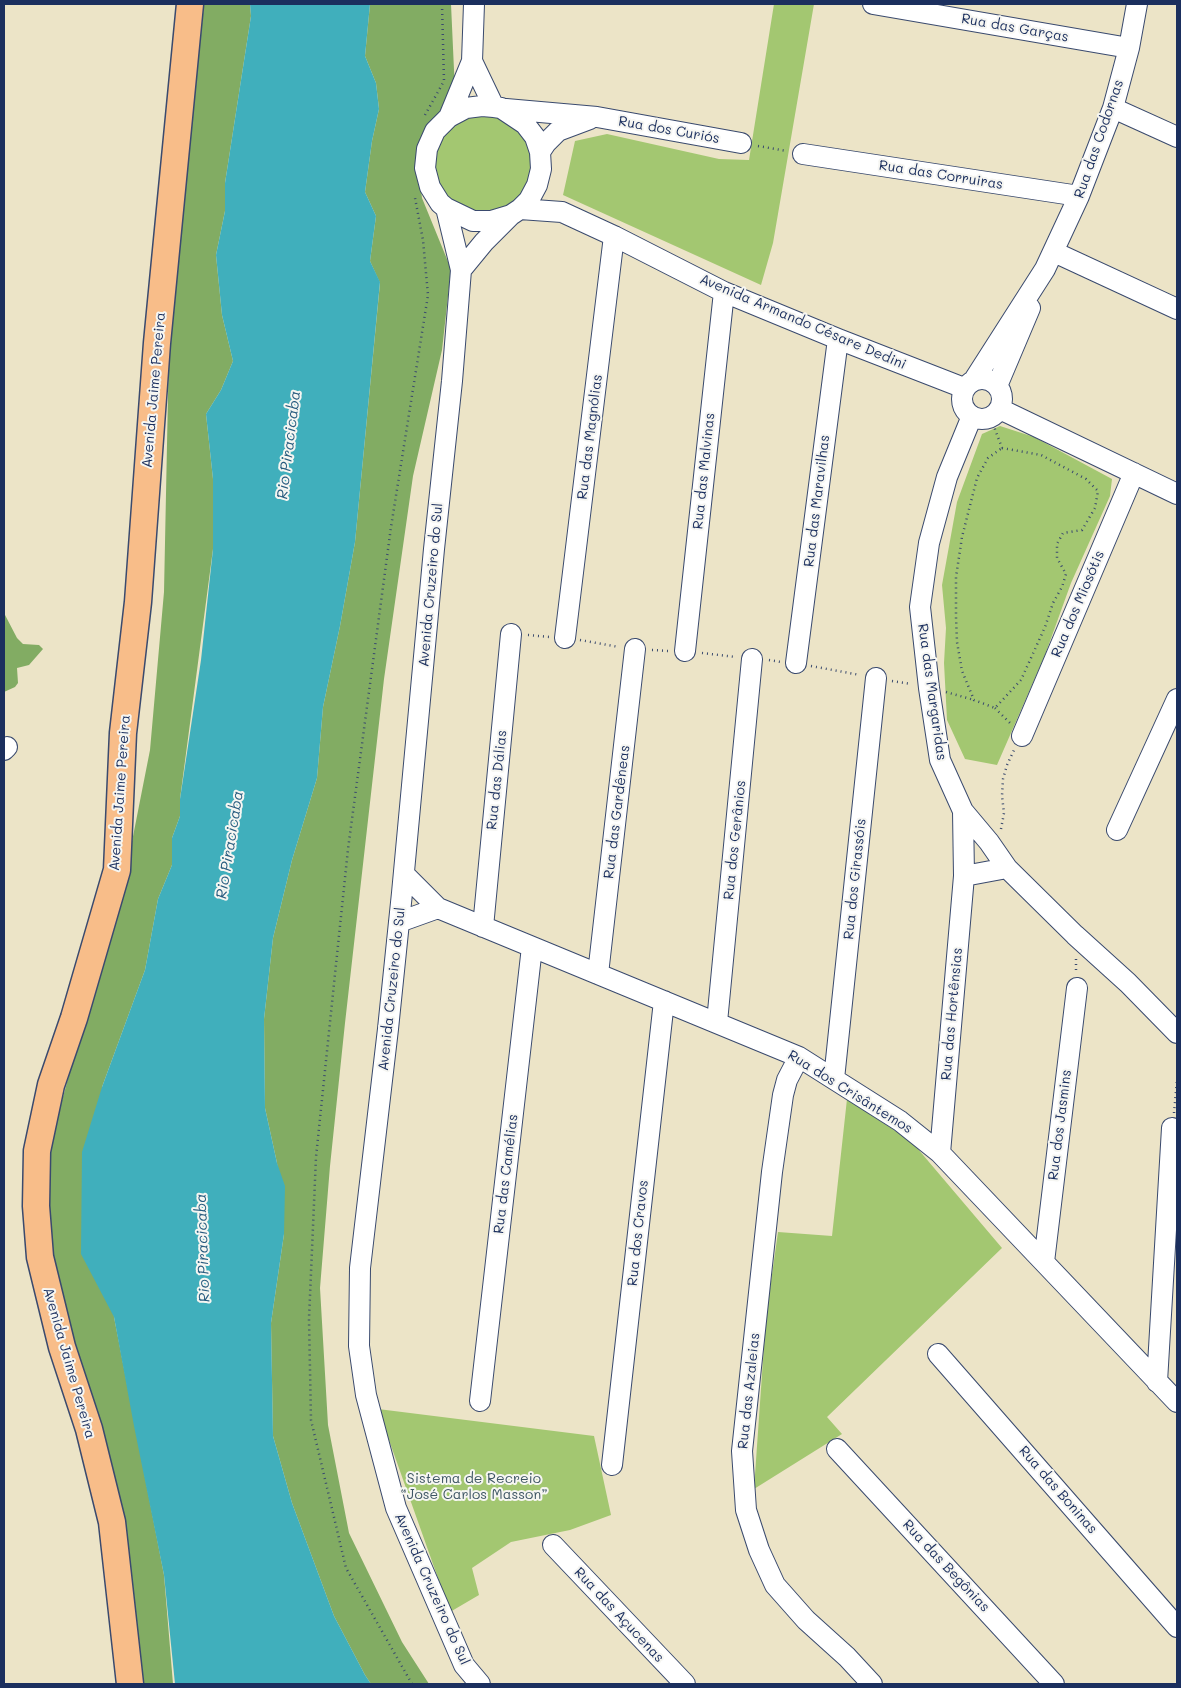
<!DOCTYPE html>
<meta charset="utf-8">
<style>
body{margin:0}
#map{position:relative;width:1181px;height:1688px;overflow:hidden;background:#ece4c7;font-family:Mali,sans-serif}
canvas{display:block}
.frame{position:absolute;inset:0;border:5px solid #1b2f5e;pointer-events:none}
</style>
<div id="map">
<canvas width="1181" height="1688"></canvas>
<div class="frame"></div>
</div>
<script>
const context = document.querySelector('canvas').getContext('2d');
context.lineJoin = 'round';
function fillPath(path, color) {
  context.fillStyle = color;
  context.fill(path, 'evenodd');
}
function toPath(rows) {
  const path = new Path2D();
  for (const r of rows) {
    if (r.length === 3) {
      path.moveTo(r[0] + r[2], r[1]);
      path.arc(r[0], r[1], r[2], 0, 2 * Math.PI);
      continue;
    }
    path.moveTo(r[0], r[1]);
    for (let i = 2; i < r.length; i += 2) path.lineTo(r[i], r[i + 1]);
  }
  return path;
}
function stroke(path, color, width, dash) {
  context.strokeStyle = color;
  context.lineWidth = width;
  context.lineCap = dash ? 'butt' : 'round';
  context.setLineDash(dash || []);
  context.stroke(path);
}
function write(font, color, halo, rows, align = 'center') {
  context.font = font + ' Mali,sans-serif';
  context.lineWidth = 4;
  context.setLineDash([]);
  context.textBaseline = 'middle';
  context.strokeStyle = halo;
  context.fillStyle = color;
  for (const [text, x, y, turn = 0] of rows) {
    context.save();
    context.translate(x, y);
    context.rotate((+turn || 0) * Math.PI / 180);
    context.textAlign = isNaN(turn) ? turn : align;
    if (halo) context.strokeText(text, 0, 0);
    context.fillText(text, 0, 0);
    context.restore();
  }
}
const green = toPath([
 [774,4,814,4,773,243,761,285,563,195,575,141,607,134,719,159,749,160],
 [483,163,49],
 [1000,426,1034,437,1112,479,1110,496,1071,583,1045,655,997,765,965,759,947,720,944,663,946,628,942,585,957,502,982,434],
 [847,1099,912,1142,1002,1248,827,1417,842,1434,754,1489,766,1317,778,1232,832,1236],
 [378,1409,594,1436,611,1515,570,1530,511,1542,472,1568,479,1595,450,1612]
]);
const forest = toPath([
 [204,4,250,4,251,16,225,183,225,211,216,255,222,315,233,361,221,390,206,414,213,479,213,549,180,799,180,816,172,838,172,865,158,899,145,970,102,1087,114,1317,164,1575,173,1684,138,1684,51,1253,46,1203,48,1150,125,877,150,750,164,592,169,346],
 [370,4,451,4,455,92,446,113,425,129,418,166,422,198,451,269,442,350,413,476,384,679,345,1023,330,1166,320,1288,328,1425,349,1533,402,1642,429,1684,371,1684,365,1675,334,1616,292,1503,273,1436,271,1323,284,1234,277,1163,265,1108,264,1019,273,938,292,860,317,778,323,707,340,626,355,542,380,283,370,261,376,216,365,192,372,141,379,109,376,83,365,56],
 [4,613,17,638,23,644,39,645,43,649,29,665,17,668,18,683,15,687,4,692]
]);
const water = toPath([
 [250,4,370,4,365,56,376,83,379,109,372,141,365,192,376,216,370,261,380,282,355,542,340,626,323,707,317,778,292,860,273,938,264,1019,265,1108,277,1163,285,1186,284,1234,271,1323,273,1436,292,1503,334,1616,365,1675,371,1684,175,1684,164,1575,134,1426,114,1317,81,1254,82,1152,102,1087,145,970,158,899,172,865,172,838,180,816,180,799,201,660,213,549,213,479,206,414,221,390,233,361,222,315,216,255,225,211,225,183,251,16]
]);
const path = toPath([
 [425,115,444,81,442,4],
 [758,146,787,151],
 [993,424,1002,448],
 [1002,448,1041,455,1086,479,1098,491,1095,508,1082,530,1063,533,1057,544,1057,558,1066,574,1062,587,1053,603,1045,627,1021,680,995,708,974,700,962,671,957,642,956,617,956,577,962,537,977,478,988,458,1002,448],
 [528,635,550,637],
 [580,640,619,647],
 [652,650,669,651],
 [702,653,736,657],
 [769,660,781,662],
 [811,666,860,675],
 [892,681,911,684],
 [946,692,974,700],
 [995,708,1010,723],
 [1001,829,1004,813,1002,796,1003,779,1007,765,1014,750],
 [1076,959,1076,971],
 [1174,1113,1177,1080],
 [412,1684,346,1568,311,1420,309,1319,316,1157,348,849,391,527,428,295,423,240,415,198]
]);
const minor = toPath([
 [873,4,1129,48],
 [472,61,494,107],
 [1113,108,1177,137],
 [506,109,597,117,741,143],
 [449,117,466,108,482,106,494,107,501,108,525,124,535,137,540,152,541,169,537,185,529,200,520,209,511,215,491,221,473,221,446,208,440,203,430,187,425,168,427,149,435,131,449,117,472,61,474,4],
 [540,152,546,143,558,131,590,119],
 [803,154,1079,196],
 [446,208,461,270,452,381,434,549,402,893,388,1029,360,1268,359,1346,366,1395,396,1508,464,1665,480,1684],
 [520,209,562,212,614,236,724,292,838,339,964,388],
 [1054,252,1177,309],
 [461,270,484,242,510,216],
 [982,399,20],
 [974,380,1045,269,1079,196,1113,108,1129,48,1137,4],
 [997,386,1030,308],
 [1000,409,1177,494],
 [972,416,947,477,929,543,920,607,929,688,940,760,963,811,989,842,1007,868,1075,935,1128,983,1177,1033],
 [565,638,614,236],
 [685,651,724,292],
 [796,663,838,339],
 [1022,736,1134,473],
 [4,750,7,747],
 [1117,830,1177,699],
 [404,874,438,908,799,1057,900,1121,940,1153,1177,1402],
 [964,876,1007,868],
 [399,922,438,908],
 [483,927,511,634],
 [598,974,635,649],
 [717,1022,752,659],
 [799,1057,787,1080,783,1095,772,1172,742,1451,746,1510,759,1550,775,1585,806,1620,847,1657,872,1684],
 [834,1079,876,678],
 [940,1153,964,876,963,811],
 [1044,1262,1077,988],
 [938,1354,1177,1627],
 [1157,1382,1172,1128],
 [480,1401,532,947],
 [837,1449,1054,1684],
 [612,1465,664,1001],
 [553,1545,685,1684]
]);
const major = toPath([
 [130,1684,112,1522,89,1429,62,1347,40,1257,36,1206,37,1151,51,1085,74,1018,117,870,123,733,138,602,157,343,190,4]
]);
const streetNames = [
 ["Rua das Garças",1015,28,10],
 ["Rua dos Curiós",669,130,10],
 ["Rua das Codornas",1099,139,-71],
 ["Rua das Corruiras",941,175,9],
 ["Avenida Armando Césare Dedini",803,322,23],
 ["Avenida Jaime Pereira",154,390,-85],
 ["Rua das Magnólias",590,437,-83],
 ["Rua das Malvinas",704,471,-84],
 ["Rua das Maravilhas",817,501,-83],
 ["Avenida Cruzeiro do Sul",431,585,-85],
 ["Rua dos Miosótis",1078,604,-67],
 ["Rua das Margaridas",932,692,82],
 ["Rua das Dálias",497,780,-84],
 ["Avenida Jaime Pereira",120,793,-86],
 ["Rua das Gardêneas",617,812,-83],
 ["Rua dos Gerânios",735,840,-84],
 ["Rua dos Girassóis",855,879,-84],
 ["Avenida Cruzeiro do Sul",392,989,-84],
 ["Rua das Hortênsias",952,1014,-85],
 ["Rua dos Crisântemos",850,1092,32],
 ["Rua dos Jasmins",1060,1125,-83],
 ["Rua das Camélias",506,1174,-83],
 ["Rua dos Cravos",638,1233,-84],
 ["Avenida Jaime Pereira",69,1363,74],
 ["Rua das Azaleias",749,1391,-84],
 ["Rua das Boninas",1058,1490,49],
 ["Rua das Begônias",946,1566,47],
 ["Avenida Cruzeiro do Sul",432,1589,66],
 ["Rua das Açucenas",619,1615,47]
];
const parkNames = [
 ["Sistema de Recreio",474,1479],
 ["“José Carlos Masson”",474,1495]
];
const waterNames = [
 ["Rio Piracicaba",289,445,-83],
 ["Rio Piracicaba",230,845,-81],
 ["Rio Piracicaba",203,1248,-92]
];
fillPath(green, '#a3c771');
fillPath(forest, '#82ac63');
fillPath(water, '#40afbc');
stroke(minor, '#3a4a6e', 22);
stroke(major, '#3a4a6e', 29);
stroke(path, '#3a4a6e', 2.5, [1, 4]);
stroke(minor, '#fff', 20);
stroke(major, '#f8bd89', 26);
write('14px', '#1b2f5e', '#f6f6f2', streetNames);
write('14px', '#3d5563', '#f6f6f2', parkNames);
write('italic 15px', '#285c7f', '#f6f6f2', waterNames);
</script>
